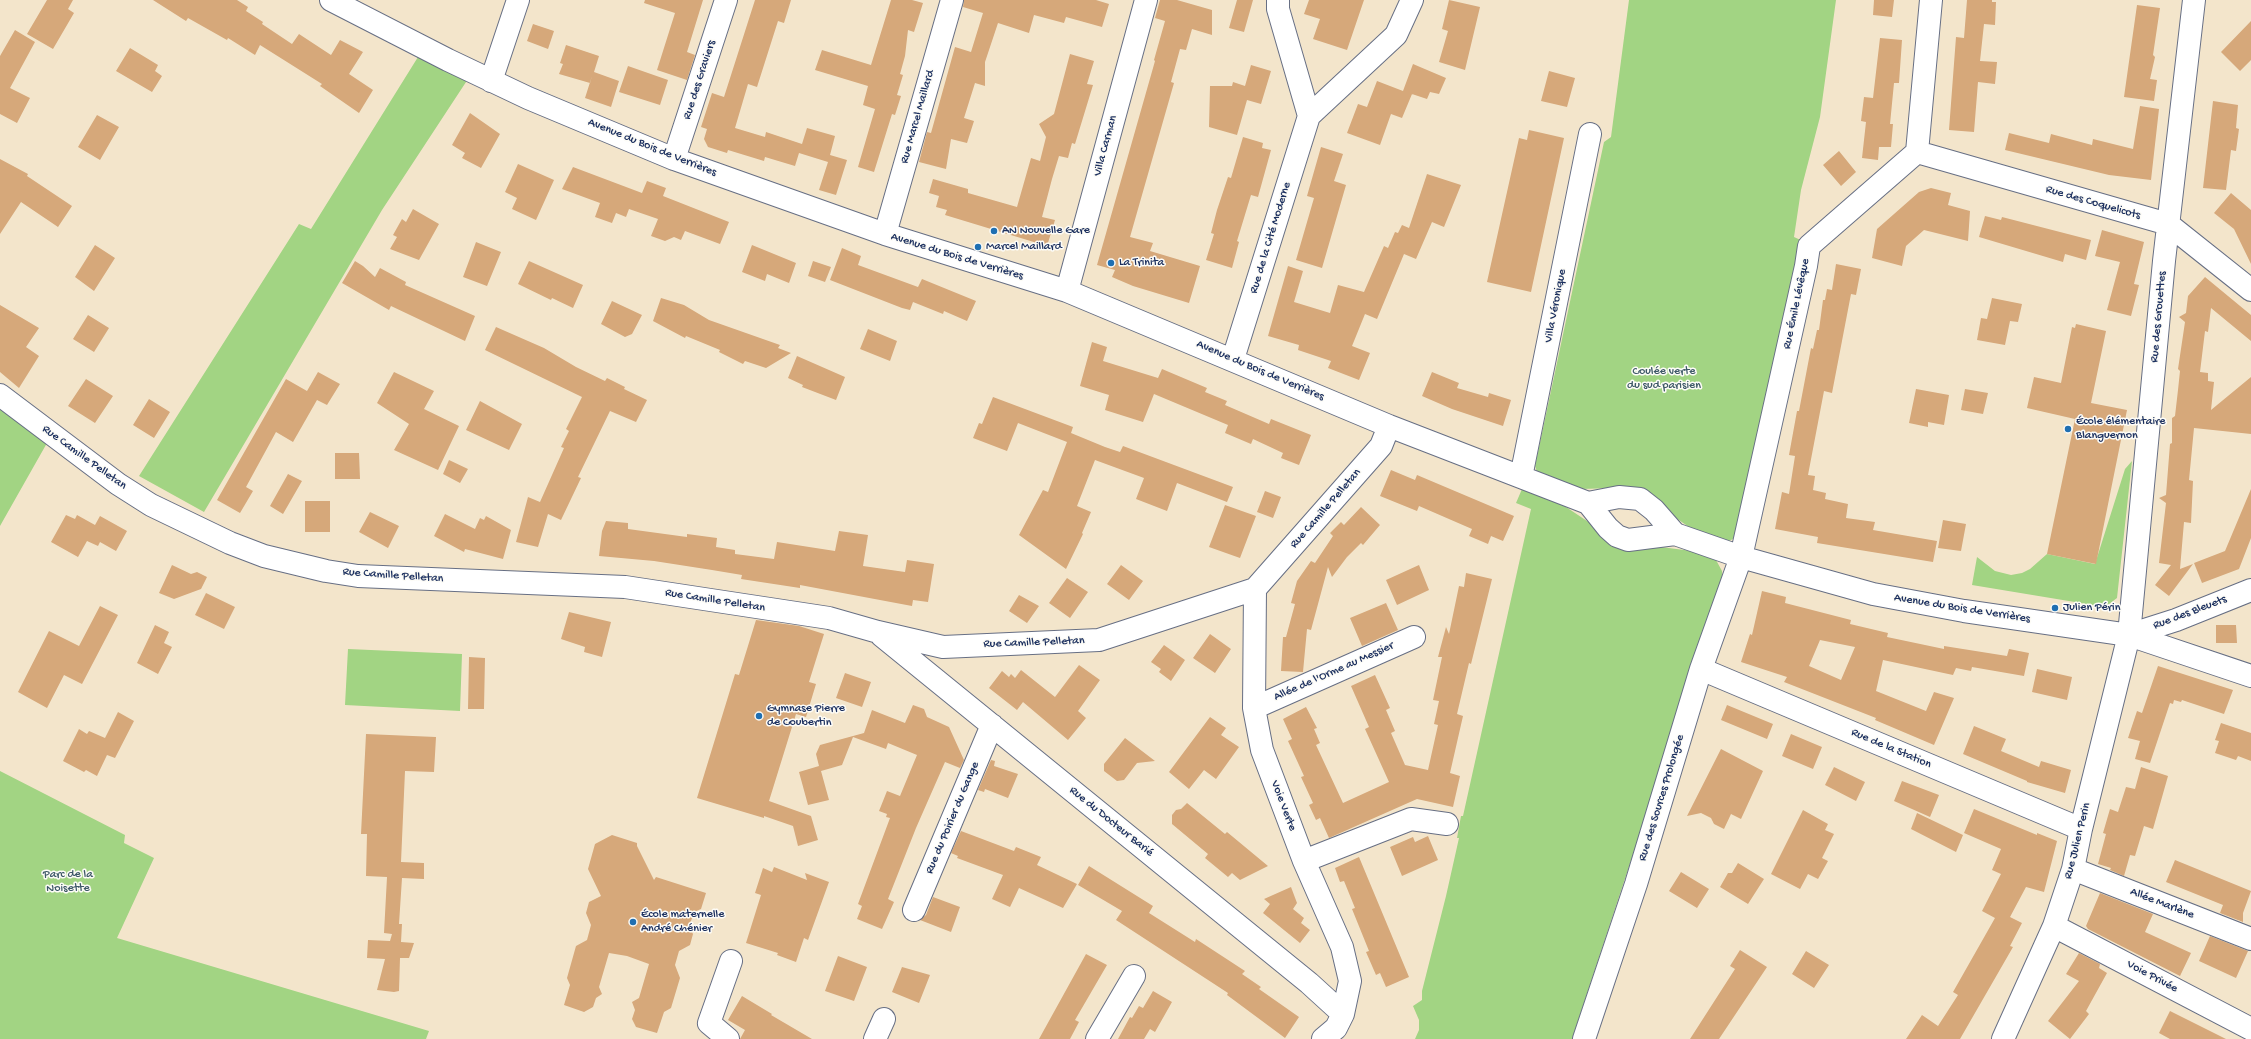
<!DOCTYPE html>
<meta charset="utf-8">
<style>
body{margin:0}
canvas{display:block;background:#f3e5cb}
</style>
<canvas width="2251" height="1039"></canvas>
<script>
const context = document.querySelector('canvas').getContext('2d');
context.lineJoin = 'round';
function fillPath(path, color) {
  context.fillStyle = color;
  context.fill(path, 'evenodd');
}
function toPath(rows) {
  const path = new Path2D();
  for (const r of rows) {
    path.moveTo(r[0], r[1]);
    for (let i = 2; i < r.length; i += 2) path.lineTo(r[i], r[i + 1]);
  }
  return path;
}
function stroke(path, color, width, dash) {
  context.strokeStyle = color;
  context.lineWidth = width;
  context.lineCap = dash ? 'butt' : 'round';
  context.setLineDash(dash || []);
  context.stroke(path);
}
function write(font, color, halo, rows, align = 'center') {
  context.font = font + ' "Gochi Hand",sans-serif';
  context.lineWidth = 3;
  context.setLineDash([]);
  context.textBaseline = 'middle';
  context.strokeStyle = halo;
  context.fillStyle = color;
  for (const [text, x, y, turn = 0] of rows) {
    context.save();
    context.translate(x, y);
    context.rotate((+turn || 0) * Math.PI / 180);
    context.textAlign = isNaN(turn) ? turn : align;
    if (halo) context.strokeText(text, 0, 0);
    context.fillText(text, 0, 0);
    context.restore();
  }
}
const green = toPath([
 [1629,0,1836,0,1820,117,1801,190,1794,237,1805,242,1735,538,1727,542,1689,527,1673,516,1616,488,1580,489,1537,472,1535,466,1604,142,1611,137],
 [418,57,468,79,382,210,204,512,139,476,299,224,311,229],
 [0,407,47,443,0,526],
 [2132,461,2117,598,2105,607,1972,585,1977,557,1995,571,2011,575,2022,573,2030,569,2047,554,2095,564,2125,469],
 [1522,489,1563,505,1590,523,1645,548,1661,547,1692,551,1716,560,1722,571,1723,582,1572,1039,1415,1039,1419,1030,1419,1020,1413,1006,1422,1000,1422,991,1446,896,1459,838,1457,838,1461,816,1463,816,1531,509,1516,503],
 [348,649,462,654,460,711,345,705],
 [0,771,125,835,124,843,154,858,117,938,429,1031,426,1039,0,1039]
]);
const building = toPath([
 [47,0,73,0,68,9,74,13,53,49,27,34],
 [153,0,237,0,248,7,246,11,263,22,262,24,292,44,299,34,331,55,340,40,363,52,349,74,373,90,359,113,320,86,322,84,260,45,255,55,228,38,227,40,188,18,186,21],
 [645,0,703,0,687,52,695,55,687,80,657,70,675,13,644,3],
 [755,0,791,0,784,23,778,21,757,87,748,84,735,128,765,137,766,132,802,144,807,128,835,136,830,155,847,160,836,195,819,190,828,162,799,153,795,166,765,157,764,161,728,150,727,153,708,147,704,139,707,129,701,127,712,93,724,97],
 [891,0,912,0,923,3,914,32,908,30,905,56,900,74,903,75,897,95,901,96,895,115,892,114,874,172,858,167,875,109,863,105,868,86,815,70,822,50,871,65],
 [964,0,1096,0,1109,4,1102,27,1066,17,1064,23,1034,15,1029,33,998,23,985,62,985,86,975,83,964,118,974,121,967,143,951,139,946,169,919,162,927,132,931,133,955,47,971,52,983,13,963,7],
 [1160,0,1177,0,1212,10,1212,35,1192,29,1186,50,1180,49,1171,82,1174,83,1130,237,1153,243,1150,251,1200,266,1189,303,1133,286,1112,277,1115,270,1097,265,1155,61,1154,60,1165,21,1155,18],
 [1237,0,1253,0,1244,32,1229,28],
 [1309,0,1364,0,1347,50,1313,39,1320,19,1304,14],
 [1449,0,1480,7,1465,70,1439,62,1448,31,1442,29],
 [1874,0,1894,0,1892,17,1873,15],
 [1967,0,1992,0,1992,2,1996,2,1995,25,1984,24,1980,61,1997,62,1995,84,1978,82,1974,132,1949,130,1956,37,1964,38],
 [2137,5,2160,8,2153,55,2155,57,2150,79,2157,80,2154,101,2124,97],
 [2251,21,2251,60,2240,71,2221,52],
 [533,24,554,31,548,49,527,41],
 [15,30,35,42,10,88,30,98,17,123,0,114,0,56],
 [1880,38,1902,40,1899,83,1894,83,1890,124,1893,124,1891,147,1879,147,1878,160,1862,158,1866,122,1861,121,1864,97,1873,98],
 [566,45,599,56,594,72,619,81,611,107,585,98,592,76,590,83,559,74,563,64,560,63],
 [130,48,158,65,155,71,162,76,152,92,116,71],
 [1070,54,1094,61,1087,84,1093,85,1075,144,1072,143,1068,158,1059,156,1052,179,1042,217,1055,220,1047,246,945,215,947,210,936,207,939,196,929,193,933,179,968,189,968,193,1017,207,1031,158,1040,161,1046,137,1039,124,1054,114],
 [1413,64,1446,78,1439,94,1430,92,1427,99,1403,91,1412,94,1402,118,1391,114,1380,145,1347,133,1358,104,1367,107,1377,81,1403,91],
 [1251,65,1271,71,1261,104,1247,100,1237,135,1209,127,1210,86,1232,86,1233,82,1245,86],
 [628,66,668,80,660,105,619,92],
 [1549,71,1575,78,1567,107,1541,101],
 [2213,101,2238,105,2236,128,2239,129,2236,151,2231,150,2226,190,2203,188],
 [2140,106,2159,109,2151,180,2109,175,2005,150,2009,133,2049,143,2051,134,2092,145,2093,139,2133,149],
 [470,113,500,134,481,168,462,158,465,153,452,145],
 [97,115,119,127,100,160,78,147],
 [1529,130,1564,138,1531,292,1487,282,1519,138,1527,140],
 [1243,137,1263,143,1262,148,1271,150,1258,197,1251,195,1237,241,1239,242,1232,268,1206,260,1214,234,1211,233,1217,210,1228,177,1231,178],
 [1321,147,1343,154,1334,181,1346,185,1322,268,1296,260,1314,198,1307,196],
 [1839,151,1856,172,1841,186,1823,165],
 [0,159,28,174,27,176,72,206,58,227,21,202,0,234],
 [518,164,554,180,536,220,512,209,517,198,505,192],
 [573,167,642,193,647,181,666,188,663,196,729,222,720,244,685,231,681,240,674,237,665,241,651,236,658,219,629,209,626,217,616,213,612,223,595,217,600,203,562,189],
 [1427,174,1461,185,1444,227,1432,222,1416,259,1404,254,1377,319,1365,314,1352,346,1370,353,1359,380,1328,368,1331,361,1298,350,1299,345,1268,336,1288,266,1303,271,1294,302,1330,313,1338,285,1364,292,1384,246,1388,248,1395,232,1398,233,1402,225,1409,228],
 [1931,188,1951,193,1948,205,1970,211,1968,241,1924,230,1906,246,1902,266,1872,258,1877,229,1919,192],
 [2231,193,2251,210,2251,264,2234,229,2214,213],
 [413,209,439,224,419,260,390,249,397,237,393,235,402,219,406,222],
 [1985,216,2001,220,2002,217,2091,240,2086,260,2065,254,2063,262,1979,237],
 [2102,230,2144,242,2134,284,2139,285,2131,316,2107,310,2120,262,2095,256],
 [476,242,501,252,487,286,463,277],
 [95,245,115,258,94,291,75,277],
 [752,245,796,263,789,283,767,274,765,281,742,272],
 [842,248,861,256,858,265,918,287,922,279,976,301,967,321,944,311,943,314,913,302,910,310,902,308,830,280],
 [355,261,363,266,375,277,380,268,406,282,405,285,475,316,465,341,391,306,389,310,342,283],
 [529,261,583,285,573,308,552,298,551,300,518,284],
 [813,261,831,267,825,282,808,276],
 [1836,264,1861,269,1856,295,1851,294,1832,393,1824,391,1808,475,1815,476,1813,490,1826,493,1825,499,1848,504,1846,518,1875,522,1873,530,1937,541,1933,562,1817,543,1818,537,1775,529,1782,492,1789,494,1795,456,1789,455,1797,411,1799,411,1811,348,1813,349,1817,330,1819,330,1823,300,1825,300,1827,289,1832,290],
 [2205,277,2251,315,2251,341,2211,308,2208,332,2205,331,2200,372,2208,373,2208,381,2214,382,2211,410,2251,377,2251,434,2194,428,2189,480,2193,481,2191,523,2184,522,2180,569,2193,564,2169,596,2155,585,2171,565,2159,563,2166,503,2159,498,2166,495,2170,444,2172,443,2172,418,2175,416,2178,390,2180,371,2178,369,2185,322,2179,317,2186,313,2188,296],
 [661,298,684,305,709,320,780,345,778,348,791,353,766,368,745,361,743,364,719,352,720,350,686,336,685,338,653,321],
 [1992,298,2022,304,2018,322,2010,321,2005,345,1977,340,1981,318,1987,319],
 [612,301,642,315,632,334,625,337,601,324],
 [0,305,39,328,26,347,39,356,19,388,0,372],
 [88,315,109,328,94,352,73,339],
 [2076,324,2106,331,2091,403,2127,410,2096,564,2047,554,2075,419,2027,408,2034,377,2061,383,2072,327,2075,328],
 [496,327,544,348,576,367,605,381,607,378,625,387,624,389,647,400,636,422,610,411,578,477,581,478,561,520,548,514,538,547,516,542,528,497,540,502,564,448,561,447,569,431,566,429,582,397,485,350],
 [868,329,897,341,890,361,860,349],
 [1092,342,1107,347,1103,361,1158,378,1162,369,1207,388,1205,392,1227,401,1225,405,1269,424,1271,419,1311,435,1299,465,1281,458,1283,453,1253,439,1251,444,1225,433,1228,425,1154,394,1143,422,1105,410,1109,395,1080,386],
 [797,356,845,377,836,400,802,387,803,385,788,378],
 [318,372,340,384,327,405,317,400,293,442,276,432,246,487,253,491,240,513,217,500,286,379,307,391],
 [394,372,434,391,424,409,459,426,438,470,394,450,409,424,377,403],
 [1432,372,1459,383,1457,388,1488,397,1489,393,1511,400,1503,426,1452,409,1422,396],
 [86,379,113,396,95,423,68,406],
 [1916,389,1949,395,1944,425,1928,422,1928,427,1909,423],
 [1965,389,1988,393,1983,414,1961,410],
 [993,397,1073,427,1071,433,1105,447,1120,452,1123,446,1233,487,1227,502,1177,483,1167,511,1136,499,1144,478,1095,460,1077,506,1091,512,1082,533,1083,534,1066,569,1019,535,1043,490,1048,492,1067,442,1018,423,1007,451,973,438,979,423,982,424],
 [149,399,170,412,154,438,133,425],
 [480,401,522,424,509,450,466,430],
 [335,453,359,453,360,479,335,479],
 [449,460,468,469,460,483,443,474],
 [1391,470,1415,480,1417,475,1514,516,1503,541,1491,536,1488,544,1469,536,1472,529,1419,506,1417,511,1380,496],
 [288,474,302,481,283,514,270,506],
 [2251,489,2251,538,2239,569,2202,583,2194,563,2225,551],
 [1265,491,1281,497,1273,518,1257,512],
 [305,501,330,501,330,532,305,532],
 [1225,505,1256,516,1240,558,1209,547],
 [1361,507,1380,525,1363,545,1361,543,1347,557,1332,577,1328,567,1311,630,1307,629,1303,672,1281,671,1283,637,1286,637,1295,604,1291,603,1297,581,1311,561,1315,563,1333,536,1330,533,1341,522,1344,525],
 [370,512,399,526,388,548,359,532],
 [445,514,475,529,480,518,484,520,486,516,511,530,503,559,465,549,464,552,434,536],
 [66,515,75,519,77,515,95,525,100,516,127,531,116,551,100,542,98,546,87,541,78,557,51,542],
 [1943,520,1966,524,1961,551,1938,548],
 [606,521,628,523,628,529,687,537,687,534,717,538,716,547,735,550,735,554,774,559,777,542,835,551,839,531,868,535,863,566,905,572,907,560,934,564,928,602,913,600,912,606,800,585,800,588,741,579,742,575,712,570,654,561,599,556,602,531],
 [172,565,191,574,197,572,207,577,201,589,174,599,159,593],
 [1121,565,1143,581,1129,600,1107,584],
 [1419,565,1429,590,1397,605,1386,580],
 [1466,573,1492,579,1471,664,1469,663,1457,714,1463,716,1450,773,1460,776,1453,807,1417,799,1329,838,1320,818,1316,820,1309,805,1313,803,1301,777,1304,776,1288,741,1292,739,1283,719,1306,707,1317,728,1314,729,1320,743,1316,745,1343,803,1389,782,1365,729,1369,727,1351,686,1375,675,1390,708,1386,710,1395,731,1391,733,1405,765,1428,770,1438,725,1434,724,1439,701,1433,700,1442,657,1438,657,1446,627,1449,634,1459,586,1464,587],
 [1067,578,1088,592,1070,618,1049,603],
 [1762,591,1786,597,1785,603,1851,620,1850,624,1888,633,1887,637,1944,649,1944,646,2007,656,2009,649,2029,653,2024,676,1972,667,1971,671,1956,668,1953,675,1883,660,1876,691,1926,711,1934,692,1954,698,1934,745,1875,720,1876,718,1784,682,1787,677,1741,662,1750,634,1752,635],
 [1820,640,1855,647,1841,680,1809,666],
 [206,593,235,607,224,629,195,615],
 [1019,595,1039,606,1027,623,1009,611],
 [1386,603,1398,630,1362,646,1350,618],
 [100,606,118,615,82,684,64,675,47,708,18,692,49,631,79,646],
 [569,612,611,622,602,657,584,652,585,647,561,639],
 [756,620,799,626,824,634,809,682,816,684,806,717,796,714,769,801,811,816,818,840,798,846,793,826,764,816,764,818,697,798,735,674,739,675],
 [155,625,169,632,164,643,172,647,158,674,137,663],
 [2216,625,2236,625,2237,643,2216,643],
 [1210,634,1231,649,1215,673,1193,658],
 [1164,645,1185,660,1171,681,1159,672,1161,669,1151,662],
 [469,657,485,658,484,709,468,709],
 [1079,665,1100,680,1078,711,1086,718,1068,740,1023,702,1017,710,989,688,1002,671,1009,677,1011,674,1015,678,1021,670,1055,697],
 [2158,666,2233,690,2224,714,2182,700,2181,702,2174,700,2173,704,2170,703,2150,763,2135,759,2140,741,2128,738,2137,711,2142,713],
 [2037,669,2072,677,2067,700,2032,692],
 [845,673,871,682,862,707,836,698],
 [913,705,924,709,927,717,949,727,964,760,960,768,945,762,916,828,888,899,894,902,882,929,857,919,862,906,858,904,890,818,886,817,887,814,879,811,887,791,900,796,917,755,888,743,886,749,853,737,842,765,821,771,829,800,808,805,799,772,819,766,816,754,820,745,864,733,872,710,905,723],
 [1727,705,1773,724,1767,739,1721,720],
 [118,712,134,721,115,758,107,755,97,776,86,770,84,772,63,761,79,729,87,734,89,731,105,738],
 [1210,717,1226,728,1221,735,1239,747,1216,779,1204,770,1189,789,1169,772],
 [2221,723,2251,733,2251,761,2238,756,2236,760,2215,753,2219,741,2215,740],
 [1974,726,2006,739,2001,751,2039,767,2041,761,2071,770,2065,793,2027,782,2027,781,1963,754],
 [366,734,436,737,434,772,405,771,401,862,424,863,424,879,402,878,399,924,402,924,401,942,414,943,409,958,400,958,399,991,394,992,377,990,385,959,367,958,368,940,390,941,392,934,384,933,387,877,366,876,367,834,361,834],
 [1791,734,1822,747,1813,769,1782,756],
 [1125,738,1155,761,1137,763,1124,780,1117,781,1104,771,1104,764],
 [1721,749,1763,771,1741,819,1731,814,1724,829,1714,824,1711,818,1701,813,1687,816],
 [991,760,995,761,994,766,1018,774,1008,798,985,789,984,792,978,790],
 [1834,767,1865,782,1856,801,1825,785],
 [2141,767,2168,776,2153,829,2144,826,2135,856,2130,855,2124,876,2110,870,2111,868,2098,864,2106,834,2103,833,2110,809,2118,812,2126,787,2135,789],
 [1902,781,1939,795,1930,817,1894,801],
 [1187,803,1225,834,1227,832,1268,866,1240,880,1232,873,1228,877,1205,858,1208,854,1172,824,1172,815,1176,810,1181,809],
 [1974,809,2037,835,2037,833,2057,841,2044,892,2026,887,2010,917,2022,923,2010,946,2013,947,1960,1039,1906,1039,1922,1015,1938,1026,1958,995,1953,992,1995,918,1982,911,2001,874,1992,870,2001,849,1964,833],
 [1803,810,1828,824,1825,830,1834,834,1822,858,1828,861,1818,879,1808,874,1800,889,1771,874],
 [1917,813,1963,835,1956,852,1911,829],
 [961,831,1014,851,1016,847,1041,857,1037,865,1077,884,1063,908,1019,888,1010,907,992,899,1003,875,957,858,958,856,951,853],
 [612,835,637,843,637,846,654,880,656,877,706,893,701,909,694,912,689,927,693,934,690,945,679,951,675,965,680,978,671,1008,664,1012,657,1033,636,1027,632,1019,635,1010,632,1002,639,998,649,964,627,956,609,953,599,987,602,994,596,998,593,1007,584,1012,564,1005,570,985,567,978,576,946,587,940,591,925,586,913,589,902,601,896,588,869,595,844],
 [1428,836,1438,860,1402,876,1390,847,1413,837,1415,842],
 [1359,857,1409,977,1386,987,1380,973,1376,975,1366,952,1369,951,1352,909,1355,908,1344,881,1340,882,1335,868],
 [2175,860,2251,891,2243,913,2243,922,2220,913,2223,905,2166,882],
 [1738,863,1764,879,1748,904,1720,887,1728,873,1732,873],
 [1089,866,1153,906,1149,913,1195,942,1196,939,1245,971,1242,974,1261,987,1259,989,1299,1017,1285,1038,1227,995,1228,993,1116,920,1122,911,1078,885],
 [774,867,807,880,805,873,829,882,808,940,804,938,796,962,777,955,778,953,746,943,761,895,755,893,763,868,772,872],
 [1681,872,1709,889,1697,908,1669,891],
 [1291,887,1297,903,1293,909,1304,918,1301,923,1310,930,1300,943,1263,913,1270,904,1264,899],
 [2100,893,2153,914,2145,932,2191,953,2180,976,2088,929,2086,926],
 [933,897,960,907,951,932,920,920,926,915],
 [2210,936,2248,951,2236,978,2199,961],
 [1740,950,1767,967,1719,1039,1690,1039,1735,969,1730,966],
 [1806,951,1829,965,1814,988,1792,974],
 [2079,953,2100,964,2099,968,2107,973,2086,1011,2089,1014,2070,1039,2048,1021,2079,981,2066,974],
 [1086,954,1107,965,1075,1020,1079,1022,1070,1039,1039,1039],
 [838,956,867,967,854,1001,825,991],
 [902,967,930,975,919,1003,892,992],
 [1153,991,1172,1002,1155,1032,1150,1029,1144,1039,1118,1039,1130,1017,1132,1018,1139,1006,1143,1008],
 [742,996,772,1014,771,1015,812,1039,740,1039,745,1030,728,1020],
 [2170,1011,2226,1039,2170,1039,2159,1033]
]);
const minor = toPath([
 [331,0,448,60,528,98,674,159,885,234,1067,291,1389,426,1588,503],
 [1278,0,1278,9,1309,116,1396,35,1412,0],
 [491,81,518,0],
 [1917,152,2168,224,2251,290],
 [674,159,726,0],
 [885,234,952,0],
 [1067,291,1146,0],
 [1233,359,1309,116],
 [0,395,118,484,151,505,230,543,264,556,326,571,358,576,625,587,829,618,878,632,943,647,1099,640,1255,589,1381,446,1389,426],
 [1521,477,1590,134],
 [1588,503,1608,528,1617,536,1628,540,1675,534,1741,557,1873,594,1964,611,2129,635,2251,676],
 [1588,503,1619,497,1640,499,1654,510,1675,534],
 [1255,589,1254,708,1262,750,1304,861,1342,947,1350,981,1343,1014,1336,1028,1323,1039],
 [2129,635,2176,620,2251,590],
 [882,636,1309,983,1343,1014],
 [1701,669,2081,829],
 [1254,708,1414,637],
 [1304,861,1411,819,1447,824],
 [2073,869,2251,939],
 [914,910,992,725],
 [2054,926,2251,1029],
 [728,1039,709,1023,731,961],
 [875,1039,884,1019],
 [1097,1039,1134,976],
 [1584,1039,1636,884,1701,669,1741,557,1806,266,1809,246,1917,152,1931,0],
 [2003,1039,2054,926,2073,869,2081,829,2129,635,2164,261,2194,0]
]);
const markers = [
 [994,231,4,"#1f6fb2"],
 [978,247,4,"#1f6fb2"],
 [1111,263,4,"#1f6fb2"],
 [2068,429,4,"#1f6fb2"],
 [2055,608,4,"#1f6fb2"],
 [759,716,4,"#1f6fb2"],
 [633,922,4,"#1f6fb2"]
];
const streetNames = [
 ["Rue des Graviers",700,80,-72],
 ["Rue Marcel Maillard",918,117,-74],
 ["Villa Carman",1106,146,-75],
 ["Avenue du Bois de Verrières",652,148,22],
 ["Rue des Coquelicots",2093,203,16],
 ["Rue de la Cité Moderne",1271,238,-73],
 ["Avenue du Bois de Verrières",957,257,17],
 ["Rue Émile Lévêque",1797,304,-78],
 ["Villa Véronique",1556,306,-79],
 ["Rue des Grouettes",2159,317,-85],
 ["Avenue du Bois de Verrières",1260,371,23],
 ["Rue Camille Pelletan",84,458,36],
 ["Rue Camille Pelletan",1326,509,-49],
 ["Rue Camille Pelletan",393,576,4],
 ["Rue Camille Pelletan",715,601,9],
 ["Avenue du Bois de Verrières",1962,609,9],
 ["Rue des Bleuets",2190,613,-21],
 ["Rue Camille Pelletan",1034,643,-2],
 ["Allée de l'Orme au Messier",1334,672,-24],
 ["Rue de la Station",1891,749,23],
 ["Rue des Sources Prolongée",1662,798,-73],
 ["Voie Verte",1283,806,69],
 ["Rue du Poirier du Gange",953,818,-67],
 ["Rue du Docteur Barié",1111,822,39],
 ["Rue Julien Perin",2078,841,-76],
 ["Allée Marlène",2162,904,21],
 ["Voie Privée",2152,977,28]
];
const poiNames = [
 ["AN Nouvelle Gare",1002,231],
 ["Marcel Maillard",986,247],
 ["La Trinita",1119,263],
 ["École élémentaire",2076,422],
 ["Blanguernon",2076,436],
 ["Julien Périn",2063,608],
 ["Gymnase Pierre",767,709],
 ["de Coubertin",767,723],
 ["École maternelle",641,915],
 ["André Chénier",641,929]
];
const parkNames = [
 ["Coulée verte",1664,372],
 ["du sud parisien",1664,386],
 ["Parc de la",68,875],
 ["Noisette",68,889]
];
fillPath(green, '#a2d483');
fillPath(building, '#d6a87a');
stroke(minor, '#676f84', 24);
stroke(minor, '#fff', 22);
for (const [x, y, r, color] of markers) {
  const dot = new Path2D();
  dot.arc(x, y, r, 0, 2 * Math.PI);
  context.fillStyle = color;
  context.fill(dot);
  stroke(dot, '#fdfcf7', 1.5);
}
write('12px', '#1b2f5e', '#fdfcf7', streetNames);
write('12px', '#1b2f5e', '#fdfcf7', poiNames, 'left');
write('12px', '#3d5867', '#fdfcf7', parkNames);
</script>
